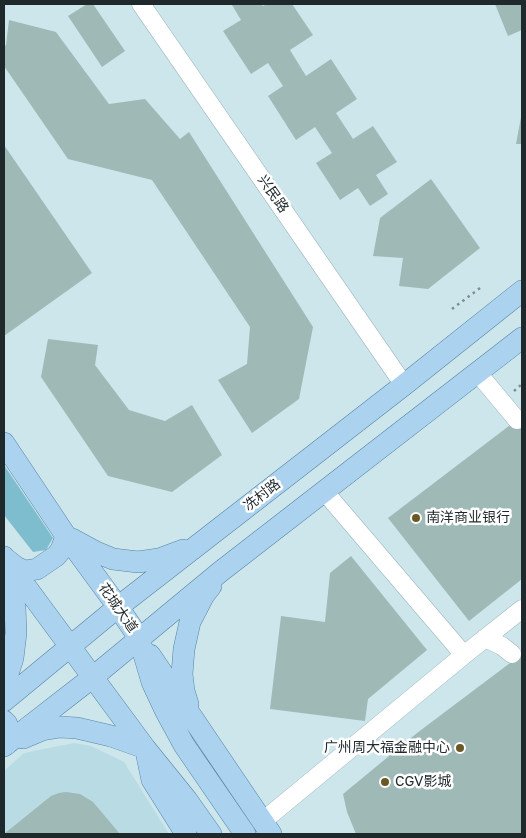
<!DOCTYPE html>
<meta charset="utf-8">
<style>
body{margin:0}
#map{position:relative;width:526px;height:838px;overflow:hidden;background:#cce6ec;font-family:"Golos Text",sans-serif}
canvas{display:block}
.frame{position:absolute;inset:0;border:5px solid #1f292b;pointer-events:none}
</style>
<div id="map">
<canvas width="526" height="838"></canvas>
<div class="frame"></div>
</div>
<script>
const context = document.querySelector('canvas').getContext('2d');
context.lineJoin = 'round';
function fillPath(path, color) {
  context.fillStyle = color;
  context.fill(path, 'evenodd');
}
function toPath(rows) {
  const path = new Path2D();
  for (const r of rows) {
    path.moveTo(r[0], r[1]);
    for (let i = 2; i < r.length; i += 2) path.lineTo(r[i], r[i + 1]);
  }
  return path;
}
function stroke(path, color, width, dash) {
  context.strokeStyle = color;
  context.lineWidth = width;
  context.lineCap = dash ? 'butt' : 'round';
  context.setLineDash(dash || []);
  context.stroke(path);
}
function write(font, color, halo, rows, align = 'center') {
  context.font = font + ' "Golos Text","Noto Sans SC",sans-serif';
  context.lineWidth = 5;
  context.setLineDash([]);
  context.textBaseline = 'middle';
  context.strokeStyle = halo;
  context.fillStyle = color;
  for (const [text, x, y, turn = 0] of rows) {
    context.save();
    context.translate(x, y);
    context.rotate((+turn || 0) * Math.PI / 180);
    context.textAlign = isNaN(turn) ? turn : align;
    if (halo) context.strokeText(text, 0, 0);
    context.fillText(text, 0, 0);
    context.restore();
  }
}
const built = toPath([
 [74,743,91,746,124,762,169,834,4,834,4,771,24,753]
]);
const green = toPath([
 [4,465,53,538,46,550,33,552,4,515]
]);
const building = toPath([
 [87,4,93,4,125,51,102,67,68,16],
 [234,4,261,4,263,6,267,4,292,4,313,35,290,50,306,76,331,59,357,99,336,113,353,139,373,126,397,162,376,175,388,194,370,206,358,188,340,200,316,163,332,153,315,127,296,140,268,96,283,86,268,63,251,74,223,31,241,20,232,5],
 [495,4,522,4,522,30,508,36],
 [9,20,56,32,109,104,145,99,180,139,189,132,313,327,299,399,252,433,218,380,247,364,250,327,152,180,68,159,4,66,4,47,6,45],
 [521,117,522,118,522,144,516,144],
 [4,145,92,273,4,336],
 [431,179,480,248,428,289,399,286,403,258,373,256,380,218],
 [48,339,98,345,95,365,129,410,165,421,192,405,222,455,172,492,108,476,41,377],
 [522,416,522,579,469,621,388,518],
 [351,556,427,650,368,699,365,721,270,709,281,616,325,622,330,573],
 [522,654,522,834,356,834,347,812,343,794,417,733],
 [66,792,80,794,93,802,120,834,4,834,51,796,59,793]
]);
const path = toPath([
 [452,309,480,288],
 [514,391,522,384]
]);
const minor = toPath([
 [141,4,404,385],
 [477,372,517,420],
 [324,491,464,655],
 [485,638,502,646,512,654],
 [263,821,464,655,522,609]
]);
const major = toPath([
 [4,443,66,536,118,607,139,638,152,682,166,712,184,745,245,834],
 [72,539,96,552,113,559,138,562,159,559,183,550],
 [4,557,145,748,187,800,211,834],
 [6,559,16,567,25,571,37,569,56,556,61,550,66,536],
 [150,655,271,834],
 [4,684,7,677,13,658,16,633,15,607,6,566],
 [4,701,118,607,404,385,522,291],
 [188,704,184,691,182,674,184,649,190,622,204,595,211,586],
 [4,721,7,724,8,734,7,744],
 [23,738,42,730,60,727,77,728,111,736,145,748],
 [4,746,93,677,220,572,522,338],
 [147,756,152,780,186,834]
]);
const markers = [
 [416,518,5,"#695927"],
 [460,748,5,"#695927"],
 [385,782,5,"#695927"]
];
const streetNames = [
 ["兴民路",273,194,55],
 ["冼村路",262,495,-38],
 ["花城大道",118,608,55]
];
const poiNames = [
 ["南洋商业银行",426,518],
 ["广州周大福金融中心",450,748,"right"],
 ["CGV影城",395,782]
];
fillPath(built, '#b9dbe4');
fillPath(green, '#7dbdce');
fillPath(building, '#9fb9b7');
stroke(minor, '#9cb5bb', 19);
stroke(major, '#5684a3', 22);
stroke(path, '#7c8e92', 2.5, [2.5, 4]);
stroke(minor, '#fff', 18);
stroke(major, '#abd3ef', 21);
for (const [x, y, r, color] of markers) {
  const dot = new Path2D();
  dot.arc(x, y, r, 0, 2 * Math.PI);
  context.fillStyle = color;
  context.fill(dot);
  stroke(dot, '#fff', 2);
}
write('14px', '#1f292b', '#fff', streetNames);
write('14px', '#1f292b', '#fff', poiNames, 'left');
</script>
